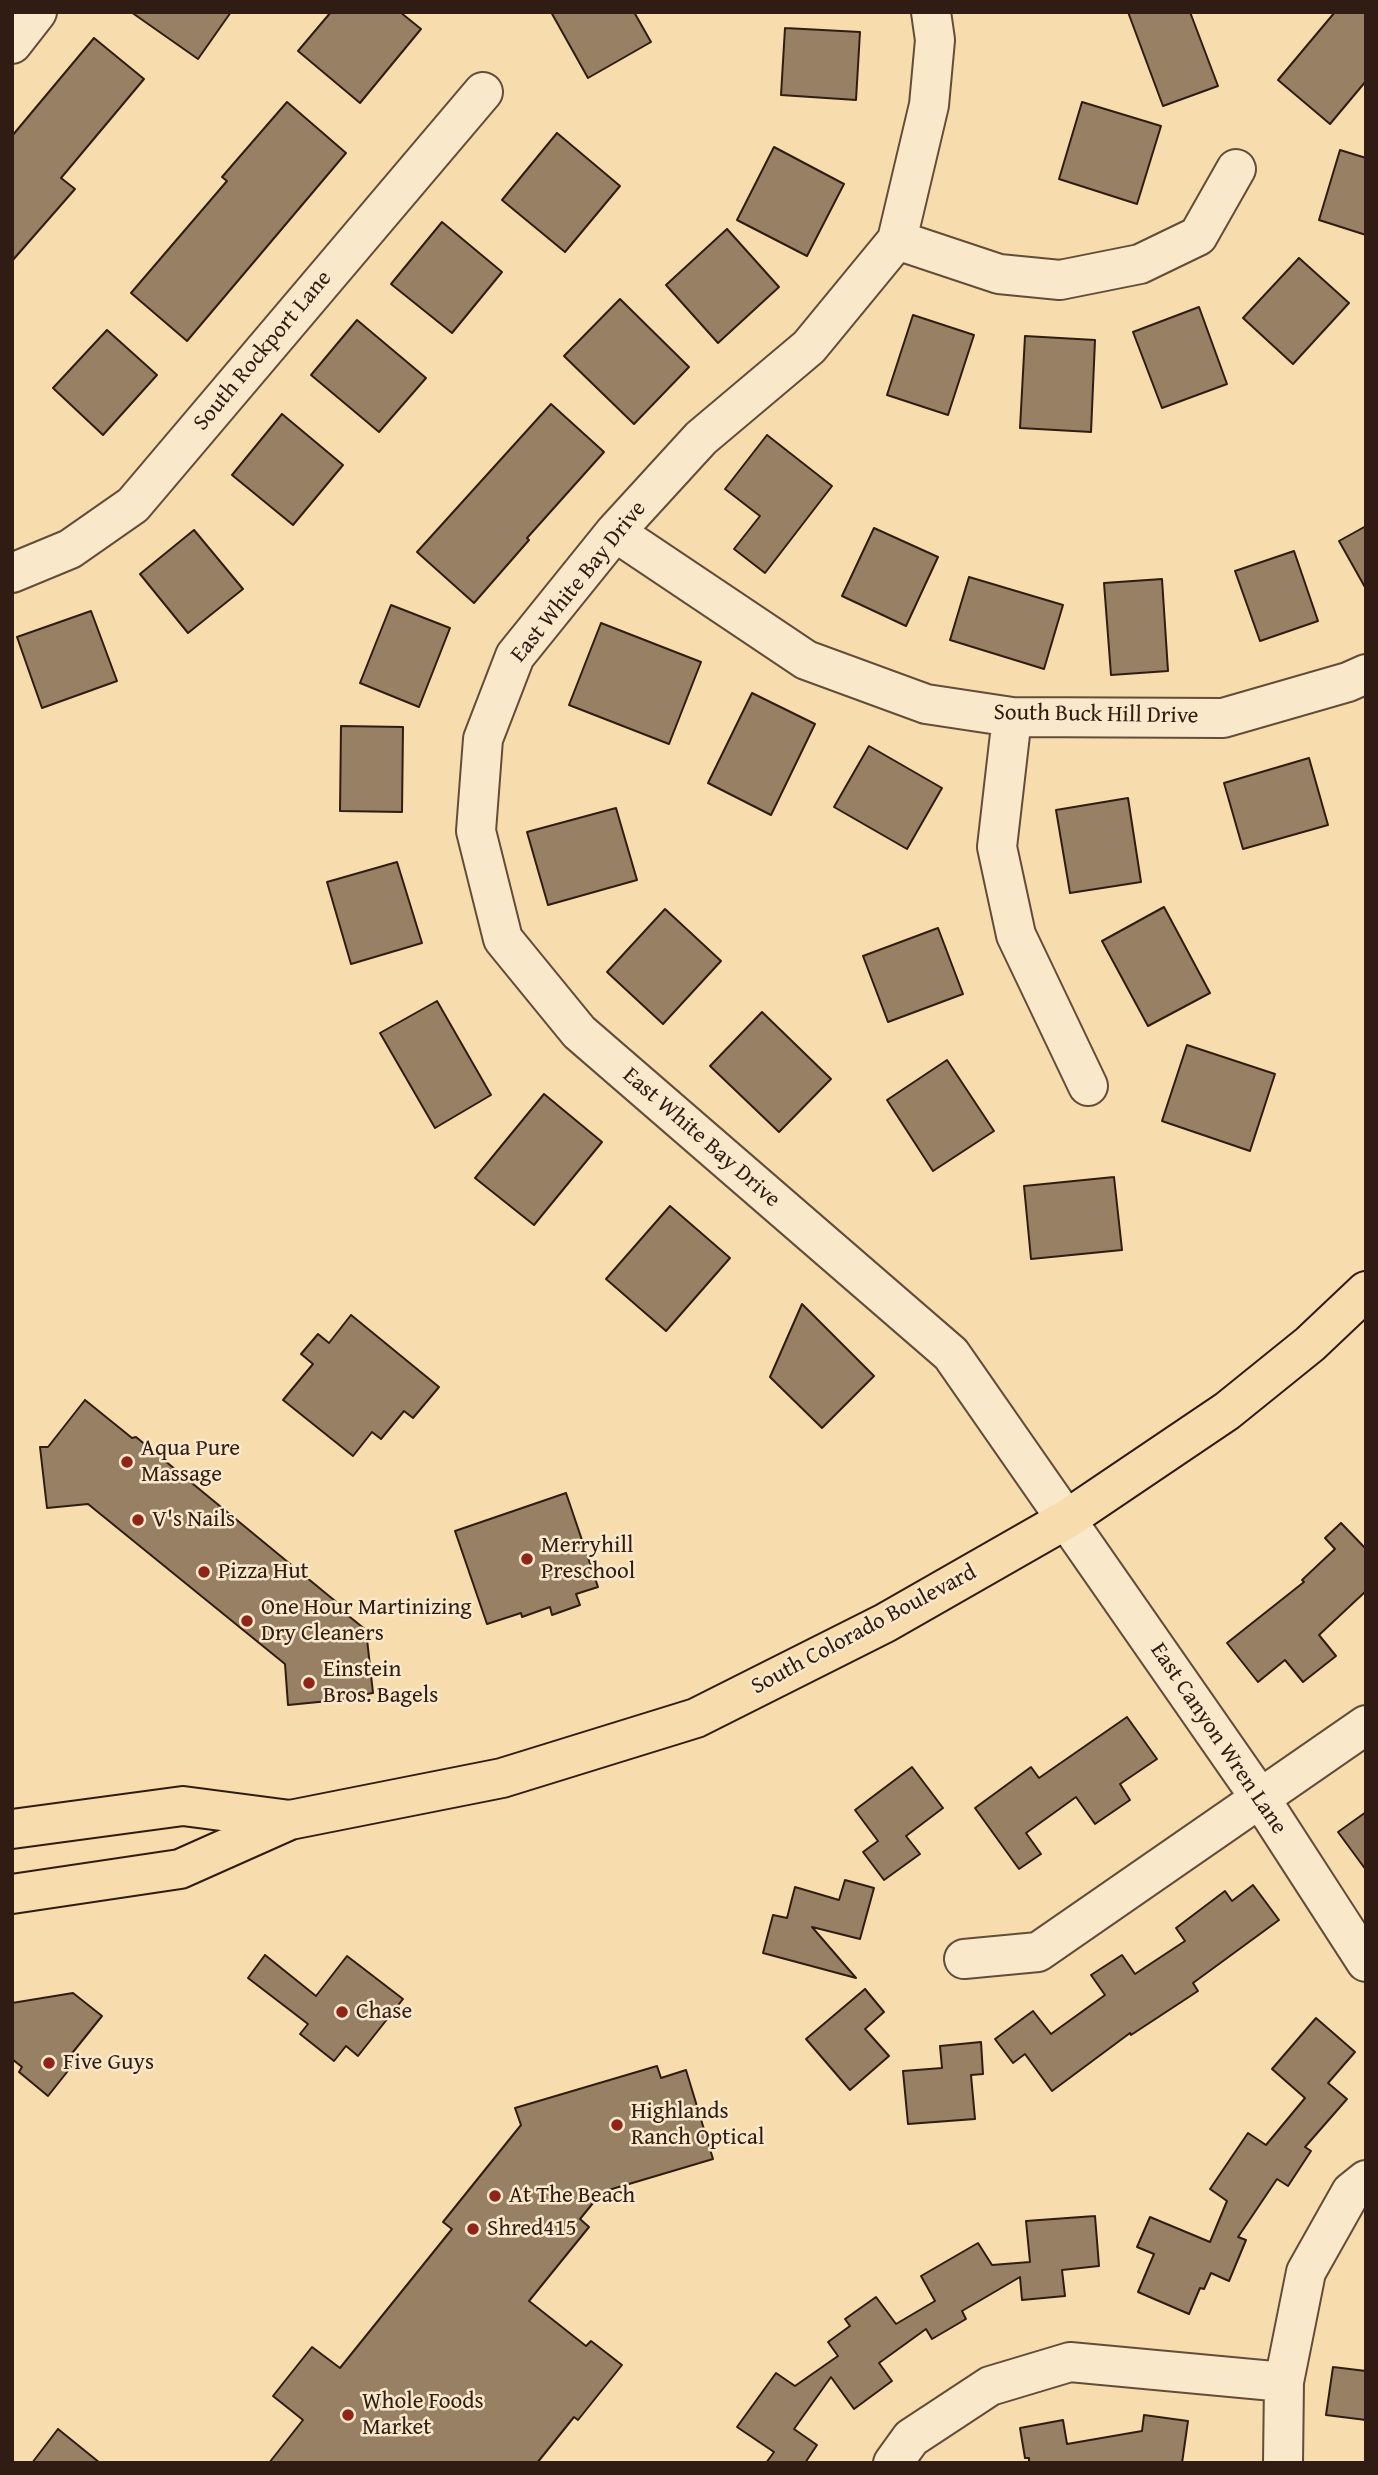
<!DOCTYPE html>
<style>
body{margin:0}
#map{position:relative;width:1378px;height:2475px;overflow:hidden;background:#f7dcad;font-family:"Gentium Book Plus",serif}
canvas{display:block}
.frame{position:absolute;inset:0;border:14px solid #301c13;pointer-events:none}
</style>
<div id="map">
<canvas width="1378" height="2475"></canvas>
<div class="frame"></div>
</div>
<script>
const context = document.querySelector('canvas').getContext('2d');
context.lineJoin = 'round';
function fillPath(path, color) {
  context.fillStyle = color;
  context.fill(path, 'evenodd');
}
function toPath(rows) {
  const path = new Path2D();
  for (const r of rows) {
    path.moveTo(r[0], r[1]);
    for (let i = 2; i < r.length; i += 2) path.lineTo(r[i], r[i + 1]);
  }
  return path;
}
function stroke(path, color, width, dash) {
  context.strokeStyle = color;
  context.lineWidth = width;
  context.lineCap = dash ? 'butt' : 'round';
  context.setLineDash(dash || []);
  context.stroke(path);
}
function write(font, color, halo, rows, align = 'center') {
  context.font = font + ' "Gentium Book Plus",serif';
  context.lineWidth = 5;
  context.setLineDash([]);
  context.textBaseline = 'middle';
  context.strokeStyle = halo;
  context.fillStyle = color;
  for (const [text, x, y, turn = 0] of rows) {
    context.save();
    context.translate(x, y);
    context.rotate((+turn || 0) * Math.PI / 180);
    context.textAlign = isNaN(turn) ? turn : align;
    if (halo) context.strokeText(text, 0, 0);
    context.fillText(text, 0, 0);
    context.restore();
  }
}
const building = toPath([
 [131,12,231,12,198,59,131,12],
 [331,12,400,12,421,29,360,103,298,51,331,12],
 [551,12,634,12,651,42,588,78,551,12],
 [1128,12,1190,12,1218,86,1163,106,1128,12],
 [1335,12,1366,12,1366,81,1330,124,1278,80,1335,12],
 [785,28,860,32,856,100,781,95,785,28],
 [94,38,144,79,61,178,75,189,12,261,12,136,94,38],
 [287,102,346,153,187,341,131,293,227,181,222,177,287,102],
 [1082,102,1161,126,1137,204,1059,179,1082,102],
 [557,133,620,186,565,252,502,200,557,133],
 [774,147,844,184,807,256,737,220,774,147],
 [1340,150,1366,158,1366,235,1319,220,1340,150],
 [442,222,502,272,452,333,391,284,442,222],
 [727,229,779,287,718,343,666,285,727,229],
 [1299,258,1349,303,1293,364,1243,318,1299,258],
 [620,299,689,367,634,424,564,356,620,299],
 [1199,307,1227,384,1162,408,1133,332,1199,307],
 [913,315,974,335,948,415,887,395,913,315],
 [357,320,426,378,379,432,311,375,357,320],
 [107,330,157,375,103,435,53,388,107,330],
 [1025,336,1095,340,1091,432,1020,428,1025,336],
 [551,404,604,452,527,538,529,540,474,603,417,552,551,404],
 [282,414,343,465,293,525,232,475,282,414],
 [767,435,832,486,765,573,734,549,760,516,725,489,767,435],
 [1366,526,1366,589,1339,541,1366,526],
 [874,528,938,557,906,626,842,596,874,528],
 [194,530,243,589,188,633,140,574,194,530],
 [1294,551,1318,621,1260,641,1235,571,1294,551],
 [969,577,1063,605,1044,669,950,640,969,577],
 [1162,579,1168,671,1111,675,1104,583,1162,579],
 [391,605,450,628,419,707,360,683,391,605],
 [91,611,117,681,42,708,17,637,91,611],
 [601,623,701,662,669,744,569,705,601,623],
 [752,693,815,724,771,815,708,783,752,693],
 [341,726,403,727,402,812,340,811,341,726],
 [869,746,942,788,907,849,834,807,869,746],
 [1309,758,1328,825,1243,849,1224,783,1309,758],
 [1128,798,1141,882,1070,893,1056,810,1128,798],
 [616,808,637,880,548,905,527,832,616,808],
 [397,862,422,943,351,964,327,882,397,862],
 [1164,907,1210,993,1148,1026,1102,941,1164,907],
 [665,909,721,961,663,1024,607,972,665,909],
 [938,928,963,994,888,1022,863,956,938,928],
 [437,1001,491,1095,435,1128,380,1033,437,1001],
 [762,1012,831,1079,779,1132,710,1066,762,1012],
 [1187,1045,1275,1074,1250,1151,1162,1121,1187,1045],
 [947,1060,994,1131,933,1171,887,1100,947,1060],
 [544,1094,602,1142,534,1225,475,1178,544,1094],
 [1114,1177,1122,1250,1031,1259,1024,1186,1114,1177],
 [670,1206,730,1258,666,1331,606,1279,670,1206],
 [802,1304,874,1376,822,1428,770,1377,802,1304],
 [351,1315,439,1387,413,1418,404,1411,381,1439,372,1432,353,1456,283,1400,313,1364,301,1354,318,1334,329,1343,351,1315],
 [85,1400,132,1438,136,1437,340,1605,340,1609,366,1630,373,1693,349,1697,349,1699,288,1705,285,1664,88,1504,47,1508,40,1447,48,1447,85,1400],
 [566,1493,598,1587,576,1594,580,1605,552,1615,550,1607,522,1617,521,1613,487,1624,455,1531,566,1493],
 [1341,1523,1366,1549,1366,1591,1319,1635,1336,1656,1303,1682,1285,1660,1258,1682,1227,1643,1304,1582,1302,1580,1335,1549,1325,1538,1341,1523],
 [1127,1717,1157,1759,1120,1784,1130,1800,1095,1824,1076,1797,1026,1833,1041,1854,1019,1869,975,1808,1031,1767,1039,1778,1127,1717],
 [912,1767,943,1808,906,1836,920,1854,884,1880,863,1852,878,1841,855,1810,912,1767],
 [1366,1812,1366,1870,1338,1832,1366,1812],
 [845,1880,874,1888,860,1939,812,1927,856,1978,763,1953,773,1915,787,1918,795,1887,839,1900,845,1880],
 [1253,1885,1279,1920,1193,1983,1198,1991,1131,2035,1130,2033,1052,2091,1025,2054,1013,2063,995,2039,1033,2011,1051,2034,1105,1995,1091,1975,1122,1955,1135,1974,1185,1941,1176,1928,1225,1891,1232,1901,1253,1885],
 [265,1955,316,1996,347,1956,403,1999,358,2056,346,2046,334,2061,300,2034,308,2024,248,1978,265,1955],
 [865,1989,884,2012,865,2029,889,2056,850,2090,806,2039,865,1989],
 [73,1993,102,2016,65,2062,71,2067,48,2096,19,2072,22,2067,12,2059,12,2003,73,1993],
 [1316,2018,1355,2052,1328,2083,1347,2099,1305,2147,1311,2151,1288,2186,1277,2179,1238,2237,1246,2240,1229,2281,1211,2273,1204,2289,1200,2288,1189,2314,1138,2292,1154,2254,1137,2247,1150,2217,1210,2242,1227,2201,1210,2189,1248,2133,1266,2145,1305,2098,1272,2069,1316,2018],
 [981,2042,983,2074,971,2075,975,2119,908,2124,903,2071,942,2068,940,2046,981,2042],
 [657,2066,661,2078,686,2070,713,2159,602,2192,580,2219,589,2227,529,2301,586,2346,591,2341,622,2365,578,2420,574,2417,537,2463,269,2463,303,2420,273,2396,312,2347,340,2368,452,2229,443,2222,521,2125,515,2108,657,2066],
 [1095,2216,1099,2266,1062,2270,1065,2296,1022,2300,1020,2277,962,2311,966,2319,932,2339,926,2329,879,2363,892,2381,854,2409,831,2377,794,2429,817,2445,805,2463,766,2463,774,2452,737,2427,776,2373,795,2386,838,2356,828,2342,850,2326,845,2319,876,2297,896,2324,935,2301,921,2276,978,2243,992,2265,1030,2262,1026,2221,1095,2216],
 [1333,2367,1366,2371,1366,2420,1326,2415,1333,2367],
 [1144,2415,1188,2421,1182,2463,1029,2463,1029,2458,1025,2458,1020,2428,1063,2420,1067,2444,1142,2431,1144,2415],
 [58,2429,100,2463,32,2463,58,2429]
]);
const minor = toPath([
 [931,12,935,40,929,105,897,240,809,347,701,438,615,532,515,656,483,739,476,831,503,939,579,1032,951,1354,1260,1798,1366,1962],
 [12,44,37,12],
 [897,240,999,274,1060,280,1140,264,1198,236,1236,169],
 [615,532,806,660,926,704,1012,717,1223,718,1348,682,1366,674],
 [12,573,70,549,133,505,483,92],
 [1012,717,997,847,1016,935,1088,1086],
 [964,1959,1038,1952,1366,1725],
 [893,2463,911,2438,990,2386,1070,2362,1284,2382],
 [1283,2463,1284,2382,1306,2272,1351,2192,1366,2180]
]);
const major = toPath([
 [12,1829,183,1806,290,1820],
 [12,1894,180,1869,290,1820,502,1778,696,1718,885,1623,1067,1519,1227,1411,1310,1344,1366,1291]
]);
const markers = [
 [127,1462,7,"#8f2418"],
 [138,1520,7,"#8f2418"],
 [527,1559,7,"#8f2418"],
 [204,1572,7,"#8f2418"],
 [247,1621,7,"#8f2418"],
 [309,1683,7,"#8f2418"],
 [342,2012,7,"#8f2418"],
 [49,2063,7,"#8f2418"],
 [617,2125,7,"#8f2418"],
 [495,2196,7,"#8f2418"],
 [473,2229,7,"#8f2418"],
 [348,2415,7,"#8f2418"]
];
const streetNames = [
 ["South Rockport Lane",263,351,-50],
 ["East White Bay Drive",579,582,-51],
 ["South Buck Hill Drive",1096,715,1],
 ["East White Bay Drive",701,1138,41],
 ["South Colorado Boulevard",864,1630,-28],
 ["East Canyon Wren Lane",1218,1739,56]
];
const poiNames = [
 ["Aqua Pure",141,1449],
 ["Massage",141,1475],
 ["V's Nails",152,1520],
 ["Merryhill",541,1546],
 ["Preschool",541,1572],
 ["Pizza Hut",218,1572],
 ["One Hour Martinizing",261,1608],
 ["Dry Cleaners",261,1634],
 ["Einstein",323,1670],
 ["Bros. Bagels",323,1696],
 ["Chase",356,2012],
 ["Five Guys",63,2063],
 ["Highlands",631,2112],
 ["Ranch Optical",631,2138],
 ["At The Beach",509,2196],
 ["Shred415",487,2229],
 ["Whole Foods",362,2402],
 ["Market",362,2428]
];
fillPath(building, '#978063');
stroke(building, '#301c13', 2);
stroke(minor, '#624c3a', 42);
stroke(major, '#301c13', 42);
stroke(minor, '#fae8ca', 38);
stroke(major, '#f7dcad', 38);
for (const [x, y, r, color] of markers) {
  const dot = new Path2D();
  dot.arc(x, y, r, 0, 2 * Math.PI);
  context.fillStyle = color;
  context.fill(dot);
  stroke(dot, '#fae8ca', 2.5);
}
write('23px', '#301c13', '#fae8ca', streetNames);
write('23px', '#301c13', '#fae8ca', poiNames, 'left');
</script>
